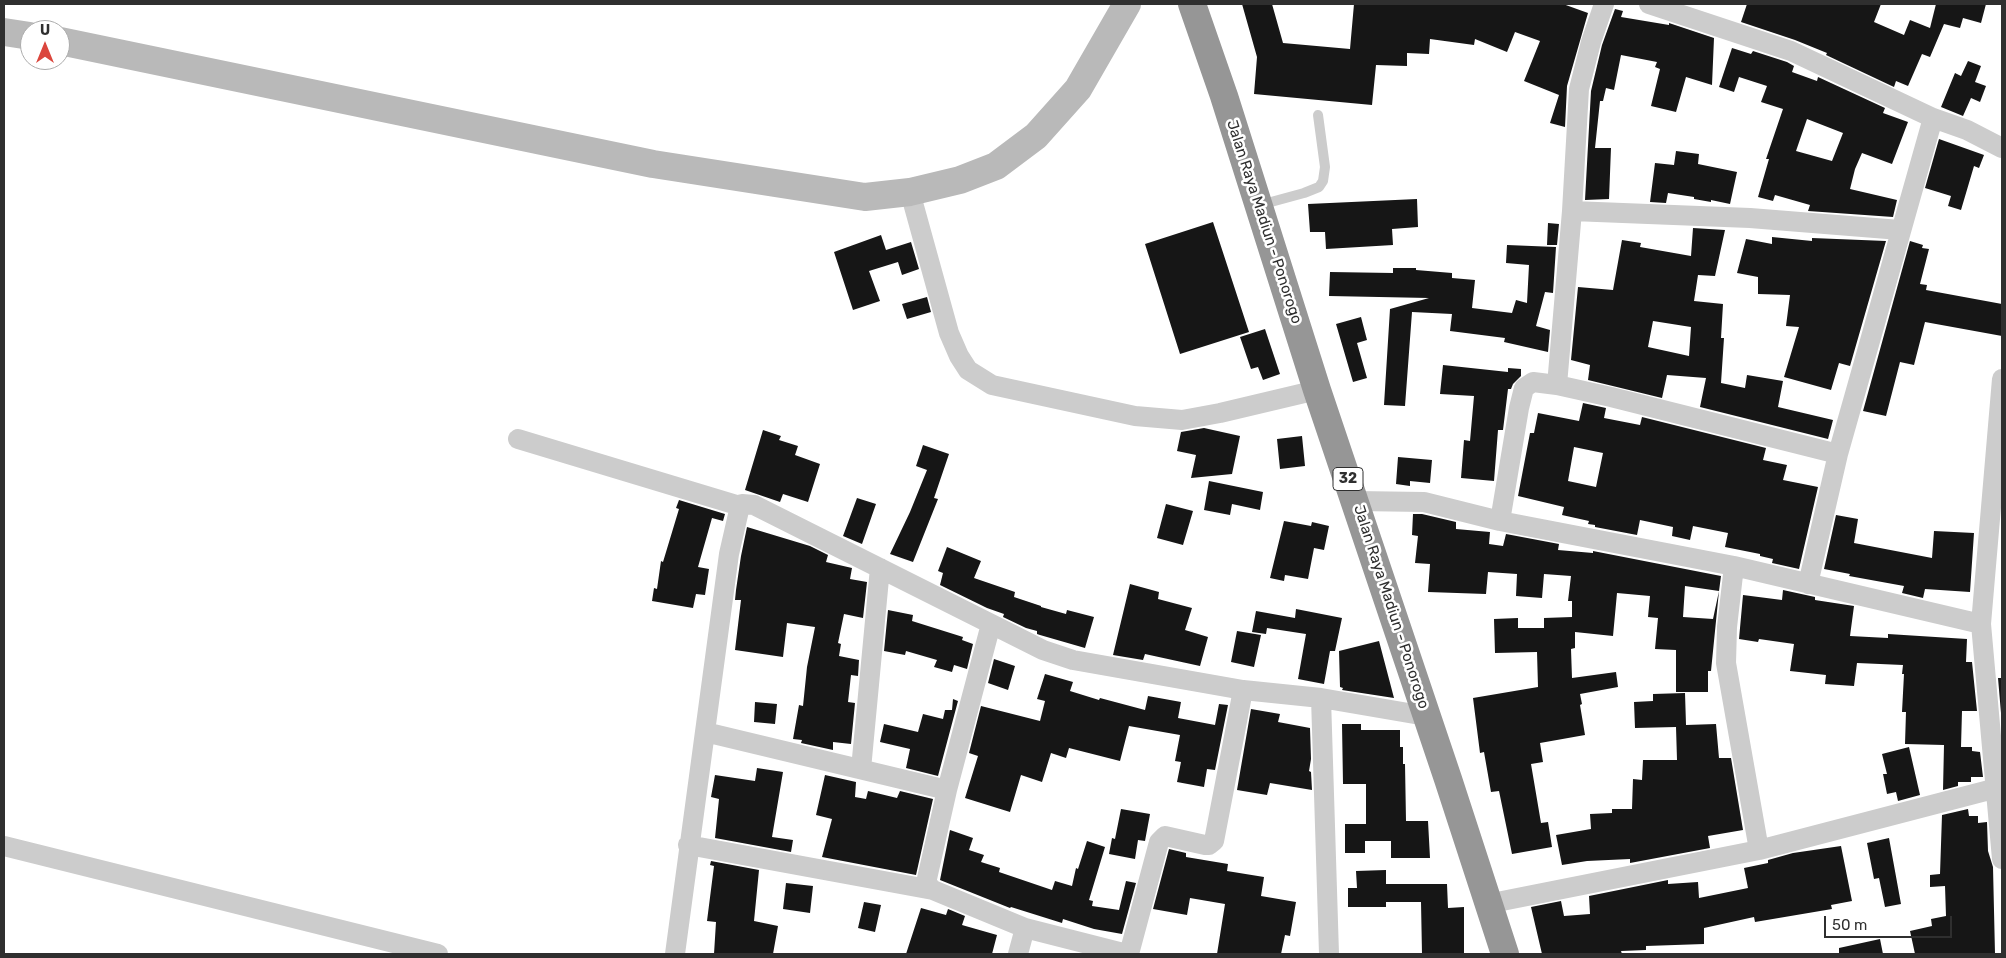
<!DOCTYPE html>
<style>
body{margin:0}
#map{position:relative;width:2006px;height:958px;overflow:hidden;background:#fff;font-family:Rubik,sans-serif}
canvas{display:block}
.frame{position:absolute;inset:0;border:5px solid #2f2f2f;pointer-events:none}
.north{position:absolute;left:20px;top:20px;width:50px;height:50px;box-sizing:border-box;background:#fff;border:1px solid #acacac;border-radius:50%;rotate:0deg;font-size:14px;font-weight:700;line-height:20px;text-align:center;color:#2f2f2f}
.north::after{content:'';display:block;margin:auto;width:18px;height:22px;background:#db463d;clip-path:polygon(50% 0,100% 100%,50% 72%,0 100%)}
.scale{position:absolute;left:1824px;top:916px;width:128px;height:22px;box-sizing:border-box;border:2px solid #2f2f2f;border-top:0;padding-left:6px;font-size:15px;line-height:18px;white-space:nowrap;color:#2f2f2f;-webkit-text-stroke:4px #fff;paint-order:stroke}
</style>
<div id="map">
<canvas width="2006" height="958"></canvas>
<div class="frame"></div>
<div class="north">U</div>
<div class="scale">50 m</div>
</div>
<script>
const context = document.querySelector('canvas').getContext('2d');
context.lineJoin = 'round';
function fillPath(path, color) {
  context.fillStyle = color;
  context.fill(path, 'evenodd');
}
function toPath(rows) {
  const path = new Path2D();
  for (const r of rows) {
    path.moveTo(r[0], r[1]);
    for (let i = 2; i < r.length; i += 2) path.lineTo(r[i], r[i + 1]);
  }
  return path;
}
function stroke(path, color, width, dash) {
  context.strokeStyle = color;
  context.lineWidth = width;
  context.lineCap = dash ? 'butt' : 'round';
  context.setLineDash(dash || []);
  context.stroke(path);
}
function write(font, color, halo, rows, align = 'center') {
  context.font = font + ' Rubik,sans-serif';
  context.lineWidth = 5;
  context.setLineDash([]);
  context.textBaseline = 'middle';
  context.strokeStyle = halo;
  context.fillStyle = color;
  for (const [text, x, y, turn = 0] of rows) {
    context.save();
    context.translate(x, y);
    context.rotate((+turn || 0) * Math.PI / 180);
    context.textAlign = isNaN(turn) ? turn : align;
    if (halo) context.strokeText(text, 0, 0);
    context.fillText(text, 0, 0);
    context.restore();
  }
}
const building = toPath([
 [1242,4,1272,4,1283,43,1350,49,1354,4,1563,4,1588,13,1567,86,1565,127,1550,123,1559,95,1524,81,1540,41,1515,32,1507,52,1475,39,1474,45,1430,39,1429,54,1407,53,1407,66,1376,65,1372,105,1254,94,1257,57],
 [1747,4,1881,4,1874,22,1904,35,1910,20,1930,28,1936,4,1986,4,1981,23,1963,18,1960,28,1944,24,1930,57,1922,54,1908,86,1896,81,1894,87,1826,55,1827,53,1795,40,1741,22],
 [1615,9,1623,11,1621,17,1669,25,1669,23,1714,38,1712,85,1686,77,1676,112,1651,106,1660,69,1655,67,1657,62,1621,55,1614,90,1606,88,1603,101,1600,101,1595,148,1611,148,1609,199,1585,200,1591,91,1602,45],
 [1732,48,1751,54,1753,51,1787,62,1794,66,1792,72,1817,81,1818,77,1885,108,1883,113,1908,122,1892,164,1862,153,1855,169,1850,189,1897,200,1893,217,1808,211,1810,205,1775,195,1773,201,1758,197,1769,159,1766,159,1783,109,1761,102,1767,86,1739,77,1734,92,1719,87],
 [1807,119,1843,133,1832,161,1796,151],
 [1968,61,1981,66,1975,82,1986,86,1980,102,1971,98,1963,116,1941,107,1955,73,1961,76],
 [1939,139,1984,155,1979,168,1974,166,1961,210,1948,206,1951,196,1925,188],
 [1676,151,1699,154,1698,164,1737,172,1730,204,1711,200,1711,202,1694,199,1694,197,1668,193,1666,203,1650,202,1655,163,1674,165],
 [1417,199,1418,227,1392,229,1393,245,1326,249,1325,232,1310,232,1308,204],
 [1213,222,1249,332,1180,354,1145,244],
 [1548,223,1559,224,1557,245,1547,245],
 [1693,228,1725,230,1715,276,1698,275,1694,301,1723,304,1721,338,1724,338,1721,383,1745,388,1747,375,1783,381,1778,407,1833,420,1828,439,1700,407,1706,378,1667,375,1662,398,1588,380,1590,365,1571,360,1578,287,1613,290,1622,240,1641,243,1640,247,1691,256],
 [1653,321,1691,327,1689,356,1648,347],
 [881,235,886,250,911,242,919,269,902,275,898,262,869,271,880,301,853,310,834,252],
 [1772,237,1812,241,1812,238,1886,241,1850,366,1839,363,1831,390,1784,377,1799,327,1786,326,1790,295,1758,294,1758,277,1737,273,1746,239,1772,244],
 [1910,241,1923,245,1922,248,1929,249,1920,284,1927,285,1926,290,2002,304,2002,336,1925,322,1914,365,1900,362,1886,416,1863,411],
 [1507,245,1556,247,1553,293,1545,292,1536,326,1550,330,1548,352,1504,342,1505,338,1450,331,1452,314,1412,312,1405,406,1384,405,1390,309,1429,298,1329,296,1330,272,1393,273,1393,268,1416,268,1416,270,1452,273,1452,278,1475,280,1472,308,1512,313,1516,300,1527,303,1529,265,1506,263],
 [927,297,931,312,907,319,902,304],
 [1361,317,1367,340,1357,343,1367,378,1353,382,1336,324],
 [1265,329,1280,374,1263,380,1258,367,1251,369,1240,337],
 [1443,365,1508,372,1508,368,1521,369,1521,376,1513,384,1511,389,1508,389,1503,430,1498,430,1494,481,1461,478,1464,440,1470,441,1474,396,1440,394],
 [1583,403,1606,408,1604,418,1640,425,1642,417,1766,448,1763,460,1787,465,1783,480,1818,487,1799,569,1772,563,1773,559,1760,556,1760,554,1725,547,1728,533,1693,526,1690,540,1672,536,1673,527,1640,520,1637,535,1595,527,1595,525,1588,524,1589,521,1562,515,1564,507,1518,496,1530,433,1534,433,1538,413,1579,421],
 [1574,447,1603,453,1596,487,1568,481],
 [1204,428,1240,436,1232,474,1191,478,1196,455,1177,451,1181,432],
 [763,430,781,436,779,440,798,446,795,455,820,464,808,502,783,494,780,502,745,490],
 [1302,436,1305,466,1280,469,1277,439],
 [923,445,949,454,934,498,938,499,913,562,890,554,910,512,927,470,916,466],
 [1398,457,1432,460,1430,483,1410,481,1410,486,1396,484],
 [1209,481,1263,492,1260,510,1232,504,1230,515,1204,510],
 [857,498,876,504,862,544,843,536],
 [679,500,725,514,723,521,712,518,698,567,709,569,705,595,696,594,693,608,652,601,654,588,657,589,661,561,663,562,679,509,676,508],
 [1166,504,1193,511,1183,545,1157,538],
 [1413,514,1422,514,1456,522,1456,529,1490,532,1489,544,1503,546,1506,534,1559,544,1558,550,1593,553,1593,551,1721,576,1719,591,1685,586,1683,617,1713,619,1719,591,1711,671,1708,671,1708,692,1676,692,1676,650,1655,649,1658,618,1648,617,1650,596,1617,593,1613,636,1575,632,1575,648,1571,649,1572,678,1616,672,1618,687,1580,694,1582,704,1580,705,1585,735,1540,743,1543,762,1531,764,1541,823,1548,822,1552,847,1512,854,1499,791,1491,792,1484,752,1480,753,1473,698,1538,687,1537,652,1495,653,1494,619,1518,618,1518,628,1544,628,1544,618,1572,617,1572,601,1568,601,1571,576,1544,574,1542,598,1516,596,1517,574,1488,572,1486,594,1428,592,1430,564,1415,563,1418,536,1412,535],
 [1836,515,1858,519,1854,543,1932,558,1934,531,1974,533,1970,592,1925,589,1923,598,1902,593,1904,586,1849,576,1850,574,1824,569],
 [1284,521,1311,526,1312,522,1329,526,1324,550,1314,548,1308,579,1285,575,1284,581,1270,578],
 [747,527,810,546,828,555,826,562,852,568,850,579,867,582,863,618,844,614,838,643,841,644,839,656,859,660,858,676,851,675,848,702,855,703,851,744,833,742,833,750,801,743,802,740,793,739,799,705,803,706,807,667,815,627,787,623,783,657,735,650,741,600,735,600,736,590,741,556],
 [947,547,981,561,974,578,1015,592,1014,597,1041,606,1041,607,1066,614,1067,610,1094,617,1085,648,1040,635,1037,634,1037,631,1026,628,1003,617,1004,614,987,608,940,585,943,573,938,571],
 [1130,584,1159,592,1158,599,1192,608,1185,630,1208,637,1200,666,1145,654,1143,660,1113,655],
 [1783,590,1815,597,1815,600,1854,606,1850,636,1888,638,1888,634,1967,639,1966,662,1972,662,1977,711,1962,711,1961,747,1972,747,1972,751,1980,752,1983,777,1971,777,1971,782,1958,782,1958,786,1943,790,1944,745,1905,744,1906,712,1902,712,1904,674,1902,674,1903,665,1857,663,1854,686,1825,684,1826,675,1790,671,1794,644,1759,639,1758,642,1739,639,1743,595,1782,600],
 [1296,609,1342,618,1335,651,1330,651,1324,684,1298,679,1306,634,1267,628,1266,634,1252,632,1256,611,1295,618],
 [888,610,913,615,912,621,963,637,962,640,973,644,967,669,954,665,952,672,934,667,937,660,906,651,905,655,884,651],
 [1237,631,1261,635,1254,667,1231,662],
 [1379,641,1394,698,1342,690,1343,688,1340,687,1339,651],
 [994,659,1015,666,1008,690,988,683],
 [1045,674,1073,682,1070,691,1099,700,1100,698,1145,710,1148,696,1181,702,1178,718,1215,725,1219,704,1228,705,1215,770,1207,769,1204,787,1177,782,1181,762,1175,761,1180,735,1129,726,1120,761,1069,748,1066,758,1051,753,1042,782,1021,775,1010,812,965,798,978,756,969,753,981,706,1040,721,1045,701,1037,699],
 [1998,678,2002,678,2002,713,2001,713],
 [1685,693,1686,725,1716,724,1719,758,1731,758,1743,830,1708,836,1710,848,1630,863,1630,859,1587,861,1562,865,1556,835,1591,829,1590,814,1612,813,1612,809,1632,809,1633,779,1642,780,1643,760,1677,760,1676,727,1635,728,1634,702,1653,701,1653,694],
 [953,699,958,701,938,776,906,768,910,749,880,742,884,724,918,732,923,714,943,719,945,710,952,710],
 [755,702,777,704,775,724,754,722],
 [1251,709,1280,714,1278,722,1310,728,1311,759,1309,771,1311,772,1312,790,1270,783,1267,795,1237,790],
 [1342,724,1361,724,1361,730,1400,730,1400,747,1403,747,1403,764,1405,764,1406,821,1428,821,1430,858,1391,858,1391,841,1365,841,1365,853,1345,853,1345,824,1366,824,1366,784,1343,784],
 [1909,747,1920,795,1898,801,1896,792,1887,794,1883,774,1887,774,1882,754],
 [757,768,783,772,772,837,793,840,791,852,715,838,719,799,711,797,715,775,755,781],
 [825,775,856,782,855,797,866,799,868,791,897,798,900,791,933,799,916,875,822,857,832,819,816,815],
 [1121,809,1150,814,1145,841,1138,840,1135,859,1109,854,1112,838,1115,839],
 [1968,809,1969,816,1978,816,1978,823,1987,822,1988,851,1993,867,1995,954,1915,954,1910,931,1932,926,1931,919,1946,916,1945,886,1930,887,1930,875,1940,874,1942,815],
 [950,830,973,838,969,850,984,855,981,862,1000,868,999,872,1052,890,1055,881,1072,886,1076,868,1078,869,1087,841,1105,847,1089,900,1093,901,1092,906,1119,910,1126,881,1136,883,1122,934,1094,929,1063,919,1062,923,1011,907,1010,908,940,880],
 [1889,838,1901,904,1885,907,1879,878,1874,879,1867,843],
 [1841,846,1852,901,1831,905,1832,909,1755,922,1754,917,1704,928,1704,944,1646,946,1646,950,1621,951,1622,954,1542,954,1531,907,1561,901,1564,916,1590,914,1589,896,1668,880,1668,884,1698,882,1699,898,1748,888,1744,868,1768,863,1768,860,1793,853],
 [1169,849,1186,853,1186,857,1228,864,1227,871,1264,877,1261,896,1296,902,1290,936,1285,935,1281,954,1217,954,1225,904,1190,898,1187,915,1153,909],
 [711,861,759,870,754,921,778,926,773,954,714,954,716,922,707,921,714,866,710,865],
 [1386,870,1386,884,1447,884,1448,908,1464,907,1464,954,1422,954,1421,902,1386,902,1386,907,1348,907,1348,888,1357,888,1356,871],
 [786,883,813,886,810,913,783,909],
 [864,902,881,905,875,932,858,928],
 [921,908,946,915,948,909,965,916,962,925,997,935,992,954,906,954],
 [1880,939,1883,954,1839,954,1839,948]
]);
const lane = toPath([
 [1260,205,1304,193,1319,187,1323,181,1325,167,1318,115]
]);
const street = toPath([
 [1649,4,1791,51,1933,118,1967,130,2002,148],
 [910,192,949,333,959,356,968,370,992,385,1135,416,1182,420,1220,413,1317,390],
 [1572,211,1750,218,1900,230],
 [1557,385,1572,211,1579,89,1591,42,1604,4],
 [518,439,740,506],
 [1356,501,1424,502,1500,521,1734,566,1981,624,2002,859],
 [1500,521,1519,408,1524,388,1533,382,1557,385,1611,397,1838,454],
 [1734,566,1727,627,1726,663,1759,850],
 [1808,584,1838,454,1933,118],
 [991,624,947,790,926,883,933,890,1025,928,1127,954],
 [1981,624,2002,379],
 [1321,698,1329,954],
 [705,732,947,790],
 [861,769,880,568],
 [688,845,933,890],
 [4,846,438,954],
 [1487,904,1759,850,1997,788],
 [675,954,729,554,740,506,742,504,754,505,1043,650,1073,660,1243,690,1321,698,1426,716],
 [1018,954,1025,928],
 [1129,954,1159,842,1165,836,1205,845,1209,845,1214,841,1243,690]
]);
const secondary = toPath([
 [4,32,30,36],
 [60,41,653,164,865,197,910,192,960,180,996,166,1036,136,1078,89,1127,4]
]);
const highway = toPath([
 [1192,4,1224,96,1317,390,1448,779,1505,954]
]);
const shields = [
 [1348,479,30]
];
const shieldNames = [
 ["32",1348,479]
];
const streetNames = [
 ["Jalan Raya Madiun - Ponorogo",1264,222,72],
 ["Jalan Raya Madiun - Ponorogo",1391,607,72]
];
fillPath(building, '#161616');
stroke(lane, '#ccc', 10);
stroke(street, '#ccc', 20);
stroke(secondary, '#b9b9b9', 28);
stroke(highway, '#969696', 28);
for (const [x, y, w] of shields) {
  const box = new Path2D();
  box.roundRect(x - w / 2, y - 11.5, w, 23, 4);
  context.fillStyle = '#fff';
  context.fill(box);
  stroke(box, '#2f2f2f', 1);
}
write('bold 14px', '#2f2f2f', null, shieldNames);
write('15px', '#2f2f2f', '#fff', streetNames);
</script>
